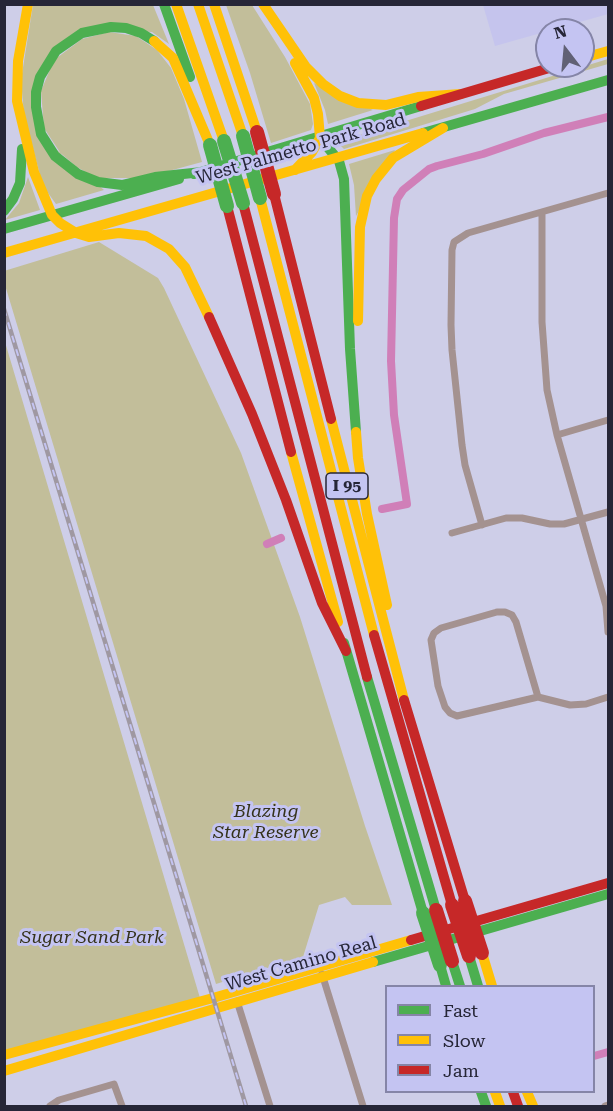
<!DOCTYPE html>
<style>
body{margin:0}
#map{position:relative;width:613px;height:1111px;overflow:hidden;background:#cecee8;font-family:"Roboto Serif",serif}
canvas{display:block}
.frame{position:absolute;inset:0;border:6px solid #262637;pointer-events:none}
.legend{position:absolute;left:385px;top:985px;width:210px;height:108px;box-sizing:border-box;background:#c4c4f2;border:2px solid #8585a7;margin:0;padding:8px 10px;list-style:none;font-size:18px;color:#262637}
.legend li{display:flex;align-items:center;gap:12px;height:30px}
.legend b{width:30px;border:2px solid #8585a7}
.north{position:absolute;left:535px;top:18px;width:60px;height:60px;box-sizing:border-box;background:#c4c4f2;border:2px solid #8585a7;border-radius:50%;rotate:344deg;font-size:16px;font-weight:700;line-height:24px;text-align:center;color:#262637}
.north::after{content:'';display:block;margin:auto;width:21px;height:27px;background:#616175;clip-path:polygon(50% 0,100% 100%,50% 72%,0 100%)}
</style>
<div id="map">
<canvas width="613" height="1111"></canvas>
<div class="frame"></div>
<ul class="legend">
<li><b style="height:8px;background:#4caf50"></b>Fast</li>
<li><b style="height:8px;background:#ffc107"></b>Slow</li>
<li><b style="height:8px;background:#c62828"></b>Jam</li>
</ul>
<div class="north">N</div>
</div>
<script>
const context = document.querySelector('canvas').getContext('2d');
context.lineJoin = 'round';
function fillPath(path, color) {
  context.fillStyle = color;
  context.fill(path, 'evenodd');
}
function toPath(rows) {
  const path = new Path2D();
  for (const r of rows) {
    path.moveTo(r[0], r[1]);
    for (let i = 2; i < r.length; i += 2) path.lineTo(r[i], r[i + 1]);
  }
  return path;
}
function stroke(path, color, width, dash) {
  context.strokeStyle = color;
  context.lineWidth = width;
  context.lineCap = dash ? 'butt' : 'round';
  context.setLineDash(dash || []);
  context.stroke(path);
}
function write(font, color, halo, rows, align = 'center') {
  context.font = font + ' "Roboto Serif",serif';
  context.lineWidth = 6;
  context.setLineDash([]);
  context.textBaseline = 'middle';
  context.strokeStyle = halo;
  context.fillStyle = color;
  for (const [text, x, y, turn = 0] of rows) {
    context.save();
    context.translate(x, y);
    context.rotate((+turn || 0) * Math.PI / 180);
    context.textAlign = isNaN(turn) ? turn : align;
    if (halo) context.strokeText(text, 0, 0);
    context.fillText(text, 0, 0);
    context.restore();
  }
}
const built = toPath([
 [483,5,608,5,608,14,495,46]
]);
const green = toPath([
 [33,5,153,5,169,44,152,32,83,28,36,79,38,134,104,190,56,204,43,186,24,115,21,80],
 [226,5,252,5,285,57,310,104,313,124,311,130,271,143,250,73],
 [109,32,136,36,157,50,171,68,184,99,202,162,143,178,96,178,65,160,44,128,41,91,54,60,82,39],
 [608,59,608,64,504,94,475,109,344,149,337,142],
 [314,83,373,110,328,124,325,110],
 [395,150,356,216,354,185,349,164],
 [28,177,40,210,5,220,19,203],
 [99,242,158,278,164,288,241,453,300,617,365,826,392,905,352,905,345,897,319,905,303,957,216,984,5,285,4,271],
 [5,342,200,998,4,1053]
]);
const canal = toPath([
 [382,509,407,504,394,415,391,361,394,218,397,199,403,190,429,169,437,166,483,154,544,133,608,117],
 [267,544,281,538],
 [594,1056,608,1052]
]);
const street = toPath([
 [542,212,542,322,547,390,557,435,606,606,608,632],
 [557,435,608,420],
 [482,525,465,465,462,445,452,350,451,325,452,250,454,242,468,233,608,193],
 [452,533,506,518,522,518,550,524,564,524,608,512],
 [497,612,505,612,512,615,516,622,538,697,457,716,450,713,445,707,438,686,431,640,434,633,441,628,497,612],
 [538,697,570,705,586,704,608,697],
 [322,974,363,1106],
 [237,1001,270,1106],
 [50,1106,59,1100,114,1084,122,1106],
 [605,1106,608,1105]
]);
const fast = toPath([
 [164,4,190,77],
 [154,41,141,33,126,28,111,27,82,33,56,51,40,77,36,92,36,107,41,134,55,156,78,174,98,182,122,185,155,177,202,172],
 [423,133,608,80],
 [320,138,339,161,344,179,350,349,356,432],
 [194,174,421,106],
 [4,211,13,199,20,183,22,149],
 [4,229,179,179],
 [344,643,423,913],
 [367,677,436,910],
 [469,956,478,986],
 [452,961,460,986],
 [373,962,608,894],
 [440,965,446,986],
 [481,1092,486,1106]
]);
const slow = toPath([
 [28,4,18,61,17,101,34,172,52,215,60,223,76,233,89,237,119,233,146,236,169,249,185,267,209,317],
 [176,4,224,141],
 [198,4,243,136],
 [214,4,257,132],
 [263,4,306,67,323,84,340,96,358,103,386,105,418,97,461,94],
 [154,41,173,58,210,145],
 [583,58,608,51],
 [295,63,314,98,318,114,320,138,312,152,295,170],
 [260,198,374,635],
 [4,253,423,133],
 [358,321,360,227,367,196,376,179,393,158,443,128],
 [331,419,404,700],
 [356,432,358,458,367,514,387,605],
 [291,452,338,622],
 [482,953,492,986],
 [4,1055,213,998,411,940],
 [4,1071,373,962],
 [495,1092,500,1106],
 [527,1092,533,1106]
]);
const jam = toPath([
 [421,106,556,66],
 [274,194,331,419],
 [243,203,367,677],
 [227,206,291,452],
 [209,317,252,414,286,500,322,603,346,651],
 [374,635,452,905],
 [404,700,465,901],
 [411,940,608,883],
 [513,1092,518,1106]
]);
const rail = toPath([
 [4,309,246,1106]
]);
const fastBridge = toPath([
 [243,136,260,198],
 [224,141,243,203],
 [210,145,227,206],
 [423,913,440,965]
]);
const jamBridge = toPath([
 [257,132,274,194],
 [465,901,482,953],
 [452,905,469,956],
 [436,910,452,961]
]);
const shields = [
 [347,486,42]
];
const shieldNames = [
 ["I 95",347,486]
];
const streetNames = [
 ["West Palmetto Park Road",301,149,-16],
 ["West Camino Real",301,964,-16]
];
const parkNames = [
 ["Blazing",266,812],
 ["Star Reserve",266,833],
 ["Sugar Sand Park",92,938]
];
fillPath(built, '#c5c4ed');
fillPath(green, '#c2be9a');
stroke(canal, '#d07fb8', 8);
stroke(street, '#a49290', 7);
stroke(fast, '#4caf50', 10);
stroke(slow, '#ffc107', 10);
stroke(jam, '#c62828', 10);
stroke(rail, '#9f98a2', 4.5);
stroke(rail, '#c4c4f2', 2, [7]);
stroke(fastBridge, '#4caf50', 14);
stroke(jamBridge, '#c62828', 14);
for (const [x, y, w] of shields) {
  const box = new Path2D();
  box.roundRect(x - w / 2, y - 13, w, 26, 4.5);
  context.fillStyle = '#c4c4f2';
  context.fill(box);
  stroke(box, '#262637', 1.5);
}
write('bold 16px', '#262637', null, shieldNames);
write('18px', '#262637', '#c4c4f2', streetNames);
write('italic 18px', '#34321a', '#c4c4f2', parkNames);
</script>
